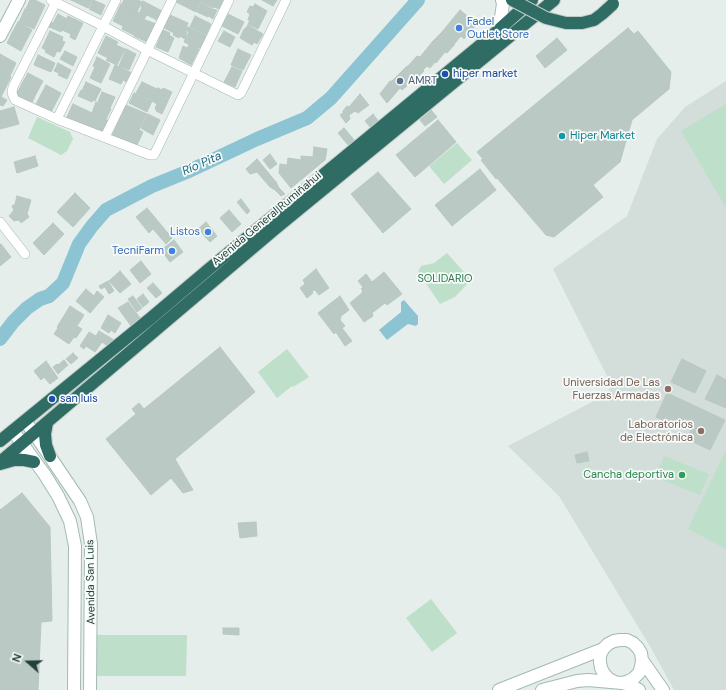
<!DOCTYPE html>
<meta charset="utf-8">
<style>
body{margin:0}
#map{position:relative;width:726px;height:690px;overflow:hidden;background:#e5eeea;font-family:"DM Sans",sans-serif}
canvas{display:block}
.north{position:absolute;left:8px;top:642px;width:40px;height:40px;-webkit-text-stroke:3px #f6faf8;paint-order:stroke;rotate:290deg;font-size:11px;font-weight:700;line-height:16px;text-align:center;color:#24403a}
.north::after{content:'';display:block;margin:auto;width:14px;height:18px;background:#24403a;clip-path:polygon(50% 0,100% 100%,50% 72%,0 100%)}
</style>
<div id="map">
<canvas width="726" height="690"></canvas>
<div class="north">N</div>
</div>
<script>
const context = document.querySelector('canvas').getContext('2d');
context.lineJoin = 'round';
function fillPath(path, color) {
  context.fillStyle = color;
  context.fill(path, 'evenodd');
}
function toPath(rows) {
  const path = new Path2D();
  for (const r of rows) {
    path.moveTo(r[0], r[1]);
    for (let i = 2; i < r.length; i += 2) path.lineTo(r[i], r[i + 1]);
  }
  return path;
}
function stroke(path, color, width, dash) {
  context.strokeStyle = color;
  context.lineWidth = width;
  context.lineCap = dash ? 'butt' : 'round';
  context.setLineDash(dash || []);
  context.stroke(path);
}
function write(font, color, halo, rows, align = 'center') {
  context.font = font + ' "DM Sans",sans-serif';
  context.lineWidth = 3.5;
  context.setLineDash([]);
  context.textBaseline = 'middle';
  context.strokeStyle = halo;
  context.fillStyle = color;
  for (const [text, x, y, turn = 0] of rows) {
    context.save();
    context.translate(x, y);
    context.rotate((+turn || 0) * Math.PI / 180);
    context.textAlign = isNaN(turn) ? turn : align;
    if (halo) context.strokeText(text, 0, 0);
    context.fillText(text, 0, 0);
    context.restore();
  }
}
const built = toPath([
 [726,81,726,690,674,690,651,648,559,496,508,446,607,394,611,384,553,269,627,216,657,139,685,107]
]);
const green = toPath([
 [726,104,726,208,681,131],
 [37,117,70,132,73,139,67,151,61,155,28,138],
 [457,143,472,160,444,184,429,166],
 [447,253,471,280,455,297,440,304,418,272,421,266,434,263],
 [287,349,309,377,293,387,292,386,277,398,258,372],
 [726,450,726,549,688,529],
 [664,456,709,474,700,495,656,477],
 [431,599,457,633,432,652,406,618],
 [96,635,187,635,186,676,96,676]
]);
const water = toPath([
 [404,300,418,316,418,324,416,326,408,324,387,340,379,330,401,312,401,302]
]);
const river = toPath([
 [0,339,13,322,27,308,40,299,49,296,63,283,79,244,92,226,106,210,152,186,189,171,257,139,307,118,331,98,418,0]
]);
const building = toPath([
 [30,0,35,0,45,5,40,16,26,9,30,0],
 [71,0,92,0,88,8,71,0],
 [93,0,105,5,101,15,89,9,93,0],
 [124,0,138,0,142,2,137,12,122,4,124,0],
 [177,0,201,0,196,12,176,2,177,0],
 [202,0,223,0,219,9,215,7,213,8,201,2,202,0],
 [262,0,277,0,273,6,262,0],
 [143,1,162,11,157,20,147,15,144,19,138,16,142,7,141,6,143,1],
 [201,3,212,9,217,10,213,19,209,16,208,17,197,12,201,3],
 [121,4,131,9,123,26,113,21,121,4],
 [255,4,267,11,258,29,248,24,250,21,248,20,250,14,247,12,250,6,253,7,255,4],
 [25,9,40,16,34,29,19,22,25,9],
 [131,9,139,13,137,16,142,19,134,35,122,29,131,9],
 [460,10,477,24,464,39,461,36,455,43,442,32,460,10],
 [226,13,244,22,238,34,220,25,226,13],
 [58,14,67,19,61,32,47,26,50,22,53,23,58,14],
 [170,15,188,23,185,31,187,32,185,39,180,36,179,38,173,35,174,33,164,28,170,15],
 [68,16,83,23,75,40,70,37,71,34,62,30,68,16],
 [195,16,211,24,206,35,190,27,195,16],
 [143,19,156,24,147,42,134,36,143,19],
 [18,22,32,30,26,41,12,33,18,22],
 [248,25,263,34,257,44,254,42,252,45,240,38,244,29,245,29,248,25],
 [188,27,206,36,200,48,194,47,184,42,189,32,186,30,188,27],
 [628,28,634,34,638,31,671,72,669,89,632,120,620,162,593,185,603,197,554,237,546,235,497,178,496,179,481,160,483,159,477,152,628,28],
 [163,30,170,33,169,35,174,38,168,52,156,47,163,30],
 [50,31,63,37,62,41,65,42,60,52,57,51,54,57,45,52,46,50,42,48,50,31],
 [224,31,235,37,230,47,218,41,224,31],
 [442,32,455,44,447,53,445,52,436,63,435,62,430,68,427,66,423,70,424,71,419,76,417,74,406,85,407,86,402,90,400,88,387,103,380,94,390,81,392,81,406,67,408,66,417,56,420,57,433,41,442,32],
 [12,33,26,41,21,51,7,43,12,33],
 [106,36,118,42,116,45,125,49,117,65,106,60,108,58,98,53,106,36],
 [557,38,567,50,545,68,536,56,557,38],
 [189,45,199,49,191,65,179,58,183,46,187,48,189,45],
 [126,49,136,54,129,70,119,66,126,49],
 [238,49,251,55,243,70,231,65,238,49],
 [65,51,77,57,73,66,60,59,65,51],
 [0,54,16,63,10,76,0,71,0,54],
 [38,55,55,63,51,72,34,65,38,55],
 [97,57,110,64,101,83,90,78,95,67,93,66,97,57],
 [58,63,71,70,67,79,58,75,59,73,54,71,58,63],
 [115,65,132,73,128,83,123,80,121,84,109,79,115,65],
 [232,67,242,71,235,87,224,82,232,67],
 [0,72,11,77,1,97,7,100,3,106,0,105,0,72],
 [28,73,43,81,36,94,21,85,28,73],
 [86,82,101,89,95,101,93,100,92,102,78,96,81,90,82,91,86,82],
 [142,82,157,89,152,100,136,93,142,82],
 [46,85,61,93,50,114,35,106,46,85],
 [21,86,36,94,31,105,15,96,21,86],
 [158,88,162,90,163,88,172,92,162,114,156,111,156,109,155,108,157,104,152,101,158,88],
 [102,92,115,97,110,108,98,102,102,92],
 [134,93,152,101,147,112,129,103,134,93],
 [360,94,369,105,358,113,355,111,349,115,350,119,346,123,340,115,343,113,343,111,347,106,349,107,360,94],
 [96,102,111,109,106,119,92,113,96,102],
 [73,104,109,121,102,136,66,119,73,104],
 [126,105,147,114,139,130,143,132,136,147,111,138,126,105],
 [14,107,19,124,0,129,0,111,14,107],
 [431,110,437,117,425,126,420,120,431,110],
 [148,114,160,120,153,135,141,128,148,114],
 [373,114,379,122,371,128,365,121,373,114],
 [438,120,456,142,415,177,396,155,438,120],
 [344,128,355,141,349,146,338,133,344,128],
 [314,147,327,149,325,160,291,188,279,173,280,164,287,165,288,158,301,160,301,156,313,157,314,147],
 [270,154,277,164,270,169,263,160,270,154],
 [35,156,38,166,17,173,14,162,35,156],
 [257,159,276,182,270,187,257,172,250,174,246,169,257,159],
 [480,169,496,190,452,226,435,205,480,169],
 [378,172,411,209,383,233,351,194,378,172],
 [276,182,279,188,285,194,281,196,275,190,270,187,276,182],
 [75,193,90,208,73,227,57,212,75,193],
 [17,196,31,200,27,214,29,217,21,223,19,220,14,221,9,216,14,210,12,206,15,204,17,196],
 [241,199,250,211,247,214,237,202,241,199],
 [147,208,172,238,166,244,153,229,149,233,136,217,147,208],
 [229,210,241,224,232,232,220,218,229,210],
 [206,222,217,236,210,242,198,229,206,222],
 [53,223,64,234,44,255,33,243,53,223],
 [174,240,183,252,170,262,161,250,174,240],
 [1,244,11,257,0,266,0,245,1,244],
 [141,261,151,274,140,283,130,270,141,261],
 [316,269,329,288,319,295,315,290,312,291,313,293,307,298,300,288,305,284,303,280,316,269],
 [120,271,131,284,120,293,109,281,120,271],
 [384,272,402,294,387,305,385,303,372,313,373,316,364,322,350,303,362,293,362,292,363,291,361,289,363,287,358,281,366,274,372,282,384,272],
 [108,281,114,291,109,294,105,287,101,289,99,286,108,281],
 [153,283,162,293,156,298,147,288,153,283],
 [86,289,94,296,97,291,104,297,90,313,76,301,86,289],
 [143,294,149,302,143,307,137,299,143,294],
 [133,296,142,308,137,312,128,299,133,296],
 [340,296,349,310,341,316,340,320,345,326,342,328,352,341,345,346,336,332,334,334,318,313,340,296],
 [128,302,140,318,131,326,118,308,128,302],
 [70,306,84,315,77,326,82,329,76,338,74,337,69,344,54,334,58,328,57,327,70,306],
 [108,315,121,323,115,333,111,330,109,333,101,328,108,315],
 [99,331,114,340,109,347,102,342,95,352,86,346,84,349,80,346,89,332,96,336,99,331],
 [220,347,255,392,175,459,193,490,183,493,171,478,151,495,106,439,136,414,132,409,139,403,144,409,220,347],
 [73,353,78,358,71,364,66,359,73,353],
 [682,359,706,371,695,393,671,382,682,359],
 [64,360,68,365,58,374,53,367,57,364,58,365,64,360],
 [46,361,58,378,50,384,44,377,41,380,34,371,46,361],
 [717,375,726,380,726,408,705,399,717,375],
 [667,393,725,420,710,450,687,439,694,423,684,418,680,428,656,417,667,393],
 [587,452,589,461,577,463,575,455,587,452],
 [22,493,50,527,52,621,41,622,38,690,0,690,0,510,22,493],
 [256,522,257,536,240,538,238,523,256,522],
 [223,628,239,628,239,635,223,634,223,628]
]);
const street = toPath([
 [51,0,103,26,147,50,238,95,241,93,286,0],
 [57,0,13,87,12,92,13,96,15,100,57,119,150,155,154,155,157,149,229,0],
 [57,119,116,0],
 [105,137,172,0],
 [0,222,25,254]
]);
const secondary = toPath([
 [499,30,503,4,502,0],
 [0,36,19,0],
 [25,421,34,433,80,501,87,517,91,544,90,690],
 [13,431,45,475,58,496,70,521,75,546,74,690],
 [642,660,663,690],
 [622,683,631,685,639,690],
 [499,690,603,649],
 [542,690,577,681,588,680,622,683,629,681,634,678,639,673,641,667,642,660,641,653,638,648,633,643,627,640,620,640,614,641,608,644,603,649,600,655,600,662,601,668,604,674,609,679,615,682]
]);
const highway = toPath([
 [47,423,45,434,46,445,50,456],
 [0,441,151,318,210,268,494,34,532,0],
 [0,462,275,229,554,0],
 [0,464,14,460,24,460,34,462]
]);
const highwayBridge = toPath([
 [512,0,546,18,566,23,582,23,594,20,602,14,613,4]
]);
const markers = [
 [459,28,4,"#3f7fe0"],
 [445,74,4,"#1a4fb4"],
 [400,81,4,"#5c6f8a"],
 [562,136,4,"#0f9aa8"],
 [208,232,4,"#3f7fe0"],
 [172,251,4,"#3f7fe0"],
 [668,389,4,"#8d6e63"],
 [52,399,4,"#1a4fb4"],
 [701,431,4,"#8d6e63"],
 [682,475,4,"#2e9e5b"]
];
const shopNames = [
 ["Fadel",467,22,"left"],
 ["Outlet Store",467,35,"left"],
 ["Listos",200,232],
 ["TecniFarm",164,251]
];
const transitNames = [
 ["hiper market",453,74],
 ["san luis",60,399]
];
const serviceNames = [
 ["AMRT",408,81]
];
const cultureNames = [
 ["Hiper Market",570,136]
];
const streetNames = [
 ["Avenida General Rumiñahui",267,219,-40],
 ["Avenida San Luis",91,582,-91]
];
const parkNames = [
 ["SOLIDARIO",445,279]
];
const educationNames = [
 ["Universidad De Las",660,383],
 ["Fuerzas Armadas",660,396],
 ["Laboratorios",693,425],
 ["de Electrónica",693,438]
];
const leisureNames = [
 ["Cancha deportiva",674,475]
];
const waterNames = [
 ["Río Pita",202,164,-24]
];
fillPath(built, '#d3deda');
fillPath(green, '#bedfc9');
fillPath(water, '#8dc4d3');
stroke(river, '#8dc4d3', 14);
fillPath(building, '#bac9c4');
stroke(building, '#b7c8c2', 1);
stroke(street, '#a7b6b2', 10);
stroke(secondary, '#a3bab3', 14);
stroke(highway, '#c2cac8', 14);
stroke(street, '#fff', 9);
stroke(secondary, '#fff', 12);
stroke(highway, '#2f6d64', 12);
stroke(highwayBridge, '#c2cac8', 14, []);
stroke(highwayBridge, '#2f6d64', 12);
for (const [x, y, r, color] of markers) {
  const dot = new Path2D();
  dot.arc(x, y, r, 0, 2 * Math.PI);
  context.fillStyle = color;
  context.fill(dot);
  stroke(dot, '#f6faf8', 1.5);
}
write('11px', '#366cbe', '#f6faf8', shopNames, 'right');
write('11px', '#164399', '#f6faf8', transitNames, 'left');
write('11px', '#4e5e75', '#f6faf8', serviceNames, 'left');
write('11px', '#0d838f', '#f6faf8', cultureNames, 'left');
write('11px', '#24403a', '#f6faf8', streetNames);
write('11px', '#2d784e', '#f6faf8', parkNames);
write('11px', '#785e54', '#f6faf8', educationNames, 'right');
write('11px', '#27864d', '#f6faf8', leisureNames, 'right');
write('italic 12px', '#1c687e', '#f6faf8', waterNames);
</script>
